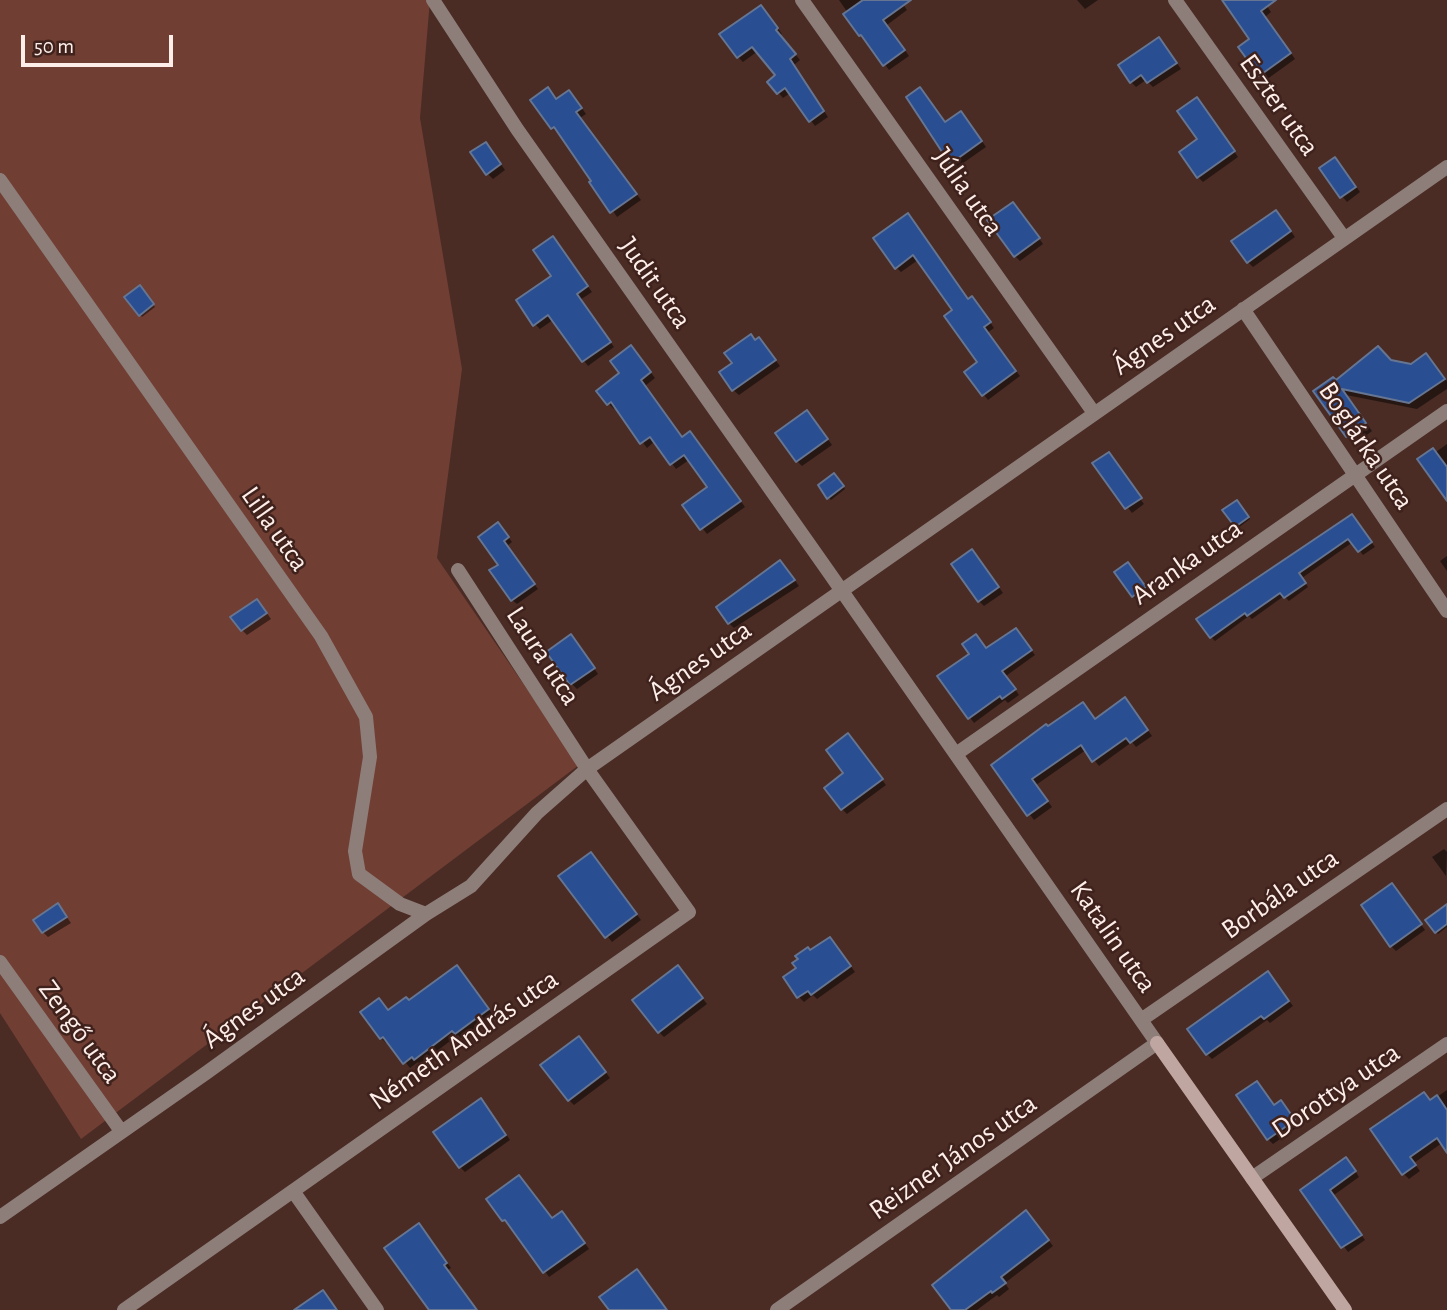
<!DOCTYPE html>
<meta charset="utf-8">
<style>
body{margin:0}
#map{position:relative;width:1447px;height:1310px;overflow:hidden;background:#4a2c25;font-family:"Alegreya Sans",sans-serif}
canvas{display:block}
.scale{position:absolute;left:21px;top:35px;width:152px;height:32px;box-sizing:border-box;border:4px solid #feeeea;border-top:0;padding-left:9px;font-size:21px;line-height:24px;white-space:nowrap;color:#feeeea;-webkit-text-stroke:5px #3f221c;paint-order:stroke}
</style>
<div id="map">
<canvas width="1447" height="1310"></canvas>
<div class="scale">50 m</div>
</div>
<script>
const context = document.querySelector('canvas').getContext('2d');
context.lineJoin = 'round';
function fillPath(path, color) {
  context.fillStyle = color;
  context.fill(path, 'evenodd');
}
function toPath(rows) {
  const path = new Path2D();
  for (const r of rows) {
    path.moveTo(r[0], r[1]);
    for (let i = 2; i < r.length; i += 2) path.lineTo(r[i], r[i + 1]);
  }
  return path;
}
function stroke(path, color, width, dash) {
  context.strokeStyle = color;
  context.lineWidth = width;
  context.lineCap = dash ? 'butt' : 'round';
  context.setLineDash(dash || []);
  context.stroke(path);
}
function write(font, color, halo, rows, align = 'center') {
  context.font = font + ' "Alegreya Sans",sans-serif';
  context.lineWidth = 5;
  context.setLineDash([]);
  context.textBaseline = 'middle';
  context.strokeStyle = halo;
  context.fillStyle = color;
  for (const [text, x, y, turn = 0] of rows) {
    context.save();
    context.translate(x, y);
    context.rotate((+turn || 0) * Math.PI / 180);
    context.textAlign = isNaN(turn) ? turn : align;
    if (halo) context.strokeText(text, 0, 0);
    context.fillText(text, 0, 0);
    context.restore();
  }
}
const green = toPath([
 [0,0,430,0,420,118,462,369,437,558,579,765,81,1139,0,1013]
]);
const shadow = toPath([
 [839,0,900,0,907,10,887,25,909,56,889,70,866,39,861,35,846,14,848,13],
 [1077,0,1098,0,1085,9],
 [1263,0,1271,12,1265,17,1295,59,1266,80,1241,47,1252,39],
 [766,12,782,34,780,35,800,60,794,65,828,117,815,126,790,93,783,98,769,82,778,76,758,51,743,62,738,57],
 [1164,45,1181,69,1153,87,1146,80,1136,87,1131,82],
 [574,97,586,114,580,118,641,200,617,217,560,132,558,133,553,128,533,100,557,100],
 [1202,104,1238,157,1203,182,1198,177],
 [966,118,986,147,956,168,951,163,946,124],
 [490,149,505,170,493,179,487,173],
 [1340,164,1360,192,1347,202,1342,196],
 [1018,209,1043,244,1020,261,1015,256],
 [908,216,969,301,977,303,994,328,987,333,1020,376,988,400,966,372,980,362,955,310,918,260,901,272,896,267],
 [1281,217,1295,237,1253,267,1248,262],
 [557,244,592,292,580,300,614,347,588,366,553,320,540,329,535,324,553,276],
 [140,287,155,307,142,317,127,298],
 [759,339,780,366,739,395,733,390,734,364],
 [636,353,655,378,645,386,682,438,695,438,745,507,707,534,684,505,709,488,689,460,676,469,655,441,647,448,616,407,614,409,609,404,622,374],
 [1426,356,1447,381,1447,389,1417,409,1346,395,1372,431,1355,444,1316,392,1391,361,1412,365],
 [812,417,832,445,802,466,797,461],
 [1447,444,1447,497,1436,452],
 [1110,457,1144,504,1132,513,1095,464],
 [836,477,845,489,831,500,829,498],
 [1239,504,1250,519,1238,528,1236,526],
 [1355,520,1375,547,1363,555,1353,542,1302,578,1308,587,1289,601,1284,596,1252,619,1249,616,1215,641,1211,637,1199,620],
 [502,529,512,542,507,546,538,589,517,604,512,600,500,565],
 [977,556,1003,593,984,606,979,601],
 [1447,556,1447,571,1440,561],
 [785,567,799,586,734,628,729,623],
 [1133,569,1150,593,1138,601,1133,596],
 [262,606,271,619,247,635,242,630],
 [1020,635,1035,655,1006,676,1019,695,1008,703,1005,700,974,723,940,677,987,650],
 [576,642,598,674,577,689,572,684],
 [1130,705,1152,736,1136,747,1132,742,1099,766,1086,750,1036,785,1052,807,1034,820,993,766,1048,728,1095,720],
 [853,741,886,785,847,814,842,809,846,774],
 [1444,849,1447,852,1446,876,1432,857],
 [596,860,641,920,612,942,561,877],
 [1397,891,1425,930,1396,951,1391,946],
 [58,905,71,923,48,937,43,932],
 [1447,906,1447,927,1438,934,1436,932],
 [835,944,855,972,817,999,813,995,804,1002,799,997,798,969,811,952],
 [462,973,493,1015,461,1038,458,1035,420,1064,418,1062,410,1068,388,1041,386,1043,381,1038,389,1012],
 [683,973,707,1004,664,1037,659,1032],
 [1273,979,1293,1006,1270,1023,1267,1020,1212,1059,1207,1054],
 [584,1043,610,1078,574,1105,569,1100],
 [1447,1090,1447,1150,1442,1143,1414,1163,1420,1171,1409,1179,1404,1174,1431,1101],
 [1281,1102,1299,1126,1273,1144,1268,1139,1275,1107],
 [486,1105,510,1140,465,1172,460,1167],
 [1351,1164,1359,1177,1334,1195,1365,1240,1348,1252,1303,1190],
 [488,1199,552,1220,567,1218,589,1249,549,1277,510,1224,504,1220],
 [1031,1217,1053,1246,1005,1283,1009,1289,999,1297,997,1295,977,1310,954,1310],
 [424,1230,451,1268,448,1270,477,1310,431,1310]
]);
const building = toPath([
 [863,0,911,0,883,20,905,50,883,66,861,35,859,36,843,14,863,0],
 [1222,0,1276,0,1261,11,1291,53,1259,76,1238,47,1249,39,1222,0],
 [761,5,778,28,776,30,796,54,790,59,824,111,809,122,785,88,777,94,767,82,775,75,752,47,737,58,719,34,761,5],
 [1159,37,1177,63,1147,83,1141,75,1130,83,1118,65,1159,37],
 [548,87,556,99,569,90,582,108,576,112,637,194,610,213,589,182,591,181,554,127,551,129,530,100,548,87],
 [920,87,945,122,961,111,982,141,950,164,906,97,920,87],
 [1197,97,1235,151,1197,178,1179,152,1197,139,1177,111,1197,97],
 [486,142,501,164,486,175,470,152,486,142],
 [1335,157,1356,187,1340,198,1319,168,1335,157],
 [1013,202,1040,238,1014,257,987,220,1013,202],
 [1276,210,1291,231,1247,263,1231,241,1276,210],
 [908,213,968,299,972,296,991,322,984,327,1016,371,982,396,964,372,977,362,944,316,952,310,913,255,895,269,873,238,908,213],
 [553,236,588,286,577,294,611,342,582,362,548,315,533,326,516,300,551,276,533,250,553,236],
 [140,285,154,304,139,316,124,297,140,285],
 [751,334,755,340,759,337,776,360,732,391,719,372,732,363,724,353,751,334],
 [631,345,651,372,641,380,682,437,690,431,741,501,700,530,682,505,707,487,684,455,670,465,650,437,640,444,611,402,607,405,596,391,619,373,610,361,631,345],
 [1378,346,1391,360,1411,364,1426,353,1445,379,1409,403,1342,389,1366,423,1346,437,1313,391,1333,377,1336,380,1378,346],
 [807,410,828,439,796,462,775,433,807,410],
 [1433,448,1447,467,1447,501,1417,459,1433,448],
 [1109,452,1142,498,1125,509,1092,463,1109,452],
 [834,473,844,486,827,499,818,485,834,473],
 [1237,500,1249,517,1235,527,1222,510,1237,500],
 [1352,514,1372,542,1358,552,1348,539,1299,573,1306,583,1284,598,1280,593,1247,616,1245,613,1210,638,1196,619,1352,514],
 [498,522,509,537,504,541,535,584,511,601,489,570,498,565,478,537,498,522],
 [972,549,999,587,978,602,951,564,972,549],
 [780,560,795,580,728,624,716,607,780,560],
 [1128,562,1146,587,1132,597,1114,572,1128,562],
 [257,599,267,613,241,631,230,617,257,599],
 [1016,628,1032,650,1002,671,1016,689,1002,699,1000,696,968,719,937,676,969,654,962,644,976,634,986,648,1016,628],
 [571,634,595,668,570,685,546,652,571,634],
 [1125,697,1148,730,1130,743,1126,738,1092,762,1081,745,1032,779,1048,801,1027,816,991,765,1046,724,1048,726,1083,702,1095,719,1125,697],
 [848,733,883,779,841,810,824,788,843,773,826,750,848,733],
 [591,852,637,914,605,938,558,876,591,852],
 [1392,883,1422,924,1390,947,1361,905,1392,883],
 [58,903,67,917,42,933,33,920,58,903],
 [1447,904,1447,924,1435,933,1425,920,1447,904],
 [830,937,851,966,811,995,808,991,797,998,783,977,796,968,792,963,798,959,795,956,808,947,810,950,830,937],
 [457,965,489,1009,455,1034,452,1031,414,1060,412,1057,403,1064,383,1037,380,1039,360,1012,379,998,388,1010,406,997,409,1000,457,965],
 [678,965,703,998,658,1033,632,1000,678,965],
 [1268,971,1289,1001,1264,1019,1261,1016,1206,1055,1187,1029,1268,971],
 [579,1036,606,1072,568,1101,540,1065,579,1036],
 [1257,1081,1274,1105,1281,1100,1295,1120,1267,1140,1236,1095,1257,1081],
 [1424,1092,1430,1100,1437,1095,1447,1110,1447,1153,1437,1138,1410,1157,1416,1165,1402,1175,1370,1129,1424,1092],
 [481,1098,506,1135,459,1168,433,1132,481,1098],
 [1346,1157,1356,1171,1330,1190,1362,1235,1341,1248,1300,1190,1346,1157],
 [519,1175,552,1218,562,1211,585,1243,543,1273,505,1220,502,1221,486,1199,519,1175],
 [1026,1210,1049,1240,1001,1277,1006,1283,992,1293,991,1291,965,1310,951,1310,932,1285,1026,1210],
 [419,1223,447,1263,444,1265,477,1310,429,1310,384,1248,419,1223],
 [637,1269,667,1310,609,1310,599,1297,637,1269],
 [323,1290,337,1310,294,1310,323,1290]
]);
const street = toPath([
 [433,0,517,129,828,571,1157,1043,777,1310],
 [802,0,1094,413],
 [1175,0,1344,238],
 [0,180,321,636,366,717,370,757,355,851,359,874,400,904,426,914],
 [1243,309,1447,611],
 [956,754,1447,411],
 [0,962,121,1131],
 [1141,1020,1447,809],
 [1252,1178,1447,1044],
 [293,1191,377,1310],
 [0,1217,206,1073,426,914,471,886,537,813,587,769,1447,167],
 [124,1310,689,912,587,769,458,570]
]);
const secondary = toPath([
 [1157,1043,1345,1310]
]);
const streetNames = [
 ["Eszter utca",1279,105,55],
 ["Júlia utca",968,192,55],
 ["Judit utca",655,283,55],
 ["Ágnes utca",1164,335,-35],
 ["Boglárka utca",1366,446,56],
 ["Lilla utca",275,529,55],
 ["Aranka utca",1187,562,-35],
 ["Laura utca",543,656,57],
 ["Ágnes utca",700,661,-35],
 ["Borbála utca",1280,894,-35],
 ["Katalin utca",1113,937,55],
 ["Ágnes utca",254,1008,-36],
 ["Zengő utca",80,1032,54],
 ["Németh András utca",464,1040,-35],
 ["Dorottya utca",1336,1091,-34],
 ["Reizner János utca",953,1157,-35]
];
fillPath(green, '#713e33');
fillPath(shadow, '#0007');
fillPath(building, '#294e92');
stroke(building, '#667591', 2);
stroke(street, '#8e7e7a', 14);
stroke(secondary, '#c0a6a0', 14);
write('28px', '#feeeea', '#3f221c', streetNames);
</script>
